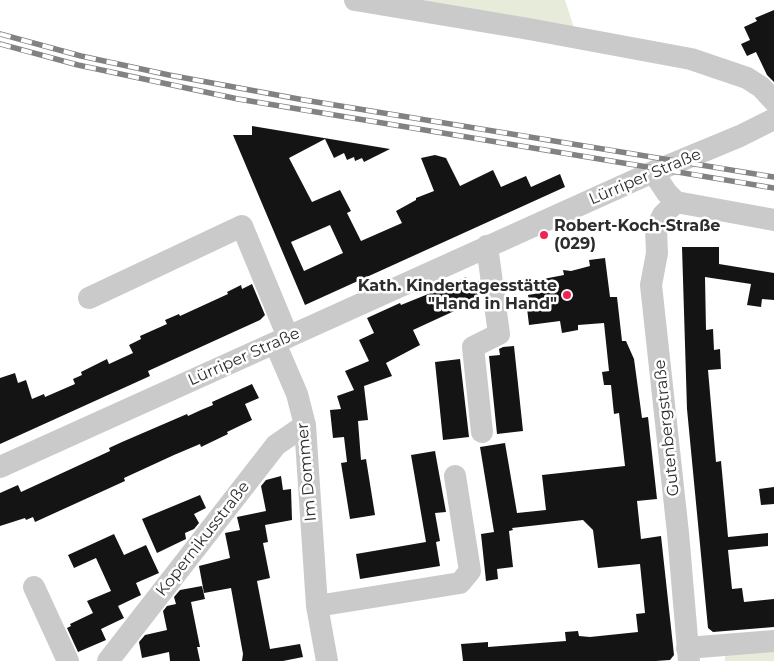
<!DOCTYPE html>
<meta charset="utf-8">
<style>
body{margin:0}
canvas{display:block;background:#fff}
</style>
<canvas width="774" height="661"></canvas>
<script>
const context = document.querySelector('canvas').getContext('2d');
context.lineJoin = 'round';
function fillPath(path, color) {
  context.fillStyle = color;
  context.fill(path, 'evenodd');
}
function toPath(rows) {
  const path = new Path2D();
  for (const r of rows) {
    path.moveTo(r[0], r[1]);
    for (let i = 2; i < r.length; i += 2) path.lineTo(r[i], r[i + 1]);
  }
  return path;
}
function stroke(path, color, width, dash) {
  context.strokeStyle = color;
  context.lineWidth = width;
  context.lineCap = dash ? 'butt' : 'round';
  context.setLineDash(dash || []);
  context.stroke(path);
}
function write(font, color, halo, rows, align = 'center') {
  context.font = font + ' Montserrat,sans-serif';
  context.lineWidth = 5;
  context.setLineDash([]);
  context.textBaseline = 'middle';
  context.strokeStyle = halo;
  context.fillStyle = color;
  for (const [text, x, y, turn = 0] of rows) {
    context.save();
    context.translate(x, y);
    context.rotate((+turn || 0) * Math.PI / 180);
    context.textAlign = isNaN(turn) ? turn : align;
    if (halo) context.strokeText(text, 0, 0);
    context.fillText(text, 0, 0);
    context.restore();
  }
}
const green = toPath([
 [383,0,565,0,576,34],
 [774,646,774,661,725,661,725,649]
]);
const building = toPath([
 [774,10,774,82,767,75,756,52,747,56,741,44,750,40,744,27,757,21,755,18],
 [252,126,390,149,364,162,362,158,355,161,354,157,347,160,344,153,334,158,325,139,289,158,312,202,340,190,351,211,347,213,361,241,402,223,396,211,416,200,416,198,434,191,421,158,435,155,446,158,460,186,493,170,501,187,526,176,531,187,560,174,565,187,305,305,233,135,252,135],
 [330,225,343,253,304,271,291,242],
 [682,247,719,247,719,264,774,273,774,300,762,299,761,307,747,305,751,284,705,277,706,330,713,329,714,350,720,349,721,369,708,370,716,462,721,461,728,537,768,533,768,546,728,550,732,589,742,588,744,602,774,599,774,627,713,632,708,628,687,409],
 [605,258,610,297,617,297,622,341,626,341,634,359,642,418,648,417,657,499,637,501,641,539,661,536,674,655,670,660,656,661,463,661,461,644,488,642,488,647,566,641,565,632,578,631,579,636,590,637,638,632,636,614,645,613,640,564,598,568,593,530,583,520,512,528,513,530,509,531,513,567,497,569,498,579,486,581,481,534,494,532,480,447,505,443,517,513,546,510,542,475,625,466,619,413,614,414,611,385,604,385,602,372,609,371,604,323,578,325,578,330,562,333,560,321,529,325,527,308,530,307,528,295,540,293,538,280,564,275,563,270,571,271,590,266,589,260],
 [466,277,469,285,479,281,481,297,475,299,476,301,413,330,420,345,386,363,392,376,364,386,368,420,358,421,361,460,366,459,375,515,350,519,341,463,347,462,344,437,333,438,330,410,341,409,337,396,354,390,345,371,369,361,359,340,374,333,367,318,400,303,401,305,448,286],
 [252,284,265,315,260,320,148,371,150,376,0,444,0,378,15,373,18,383,26,380,32,399,44,394,45,397,75,384,73,379,82,375,81,372,107,359,109,364,133,353,129,345,141,339,140,336,167,324,165,320,179,314,180,316,228,294,227,292,241,285,242,289],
 [514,346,523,431,497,434,489,356,500,355,499,349,503,347],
 [460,359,469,437,443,440,435,362],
 [252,384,259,398,245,404,252,420,227,432,228,434,201,447,200,444,174,455,124,478,125,481,35,522,33,517,26,520,25,518,0,526,0,493,18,485,21,492,110,451,109,448,122,442,187,414,188,416,201,410,213,405,212,402],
 [435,451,446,512,435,513,440,541,436,542,440,566,360,579,356,554,426,542,411,455],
 [281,476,283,490,291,489,292,520,265,525,268,542,263,543,270,578,257,581,270,649,300,644,303,657,283,661,242,661,243,654,231,588,204,593,199,566,230,558,225,533,240,530,237,517,266,511,261,486,266,480],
 [774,487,774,504,761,505,759,489],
 [200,495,206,508,194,514,199,523,194,529,185,533,186,539,157,553,142,519],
 [114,534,124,555,146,545,159,573,136,583,141,595,118,606,124,618,101,629,106,640,78,652,67,628,71,626,70,624,93,613,87,601,111,591,96,558,74,568,68,555],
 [202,586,205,599,191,602,200,647,197,647,200,661,170,661,169,652,142,658,139,642,145,635,167,630,163,611,167,606,176,604,174,597,180,590]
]);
const minor = toPath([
 [355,0,529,29,691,59,747,78,761,87,774,101],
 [653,172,667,193,676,202,774,220],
 [676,202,663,215,656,229,657,253,651,285,678,533,689,661],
 [89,298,242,226,288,337],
 [275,343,297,394,305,425,317,606,327,661],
 [482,432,473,347,499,334,487,246],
 [0,467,653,172,740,136,774,119],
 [34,587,68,661],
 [317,606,460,583,470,571,455,476],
 [687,648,774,641],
 [108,661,276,445,305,425]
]);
const rail = toPath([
 [0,34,81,56,169,75,304,100,774,177],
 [0,44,78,65,238,99,774,188]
]);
const markers = [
 [544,235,5,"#f12352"],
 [567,295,5,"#f12352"]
];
const streetNames = [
 ["Lürriper Straße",645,177,-23],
 ["Lürriper Straße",244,357,-24],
 ["Gutenbergstraße",667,428,-96],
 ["Im Dommer",307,472,-95],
 ["Kopernikusstraße",203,539,-52]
];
const poiNames = [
 ["Robert-Koch-Straße",554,226],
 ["(029)",554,244],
 ["Kath. Kindertagesstätte",557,286,"right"],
 ["\"Hand in Hand\"",557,304,"right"]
];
fillPath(green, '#e6ecd9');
fillPath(building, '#141414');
stroke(minor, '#cacaca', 22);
stroke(rail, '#828282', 5.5);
stroke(rail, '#fff', 4, [11]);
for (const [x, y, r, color] of markers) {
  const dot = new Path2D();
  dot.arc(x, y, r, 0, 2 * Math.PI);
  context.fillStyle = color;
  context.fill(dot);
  stroke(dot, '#fff', 2);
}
write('16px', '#2d2d2d', '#fff', streetNames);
write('bold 16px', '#2d2d2d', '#fff', poiNames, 'left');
</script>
